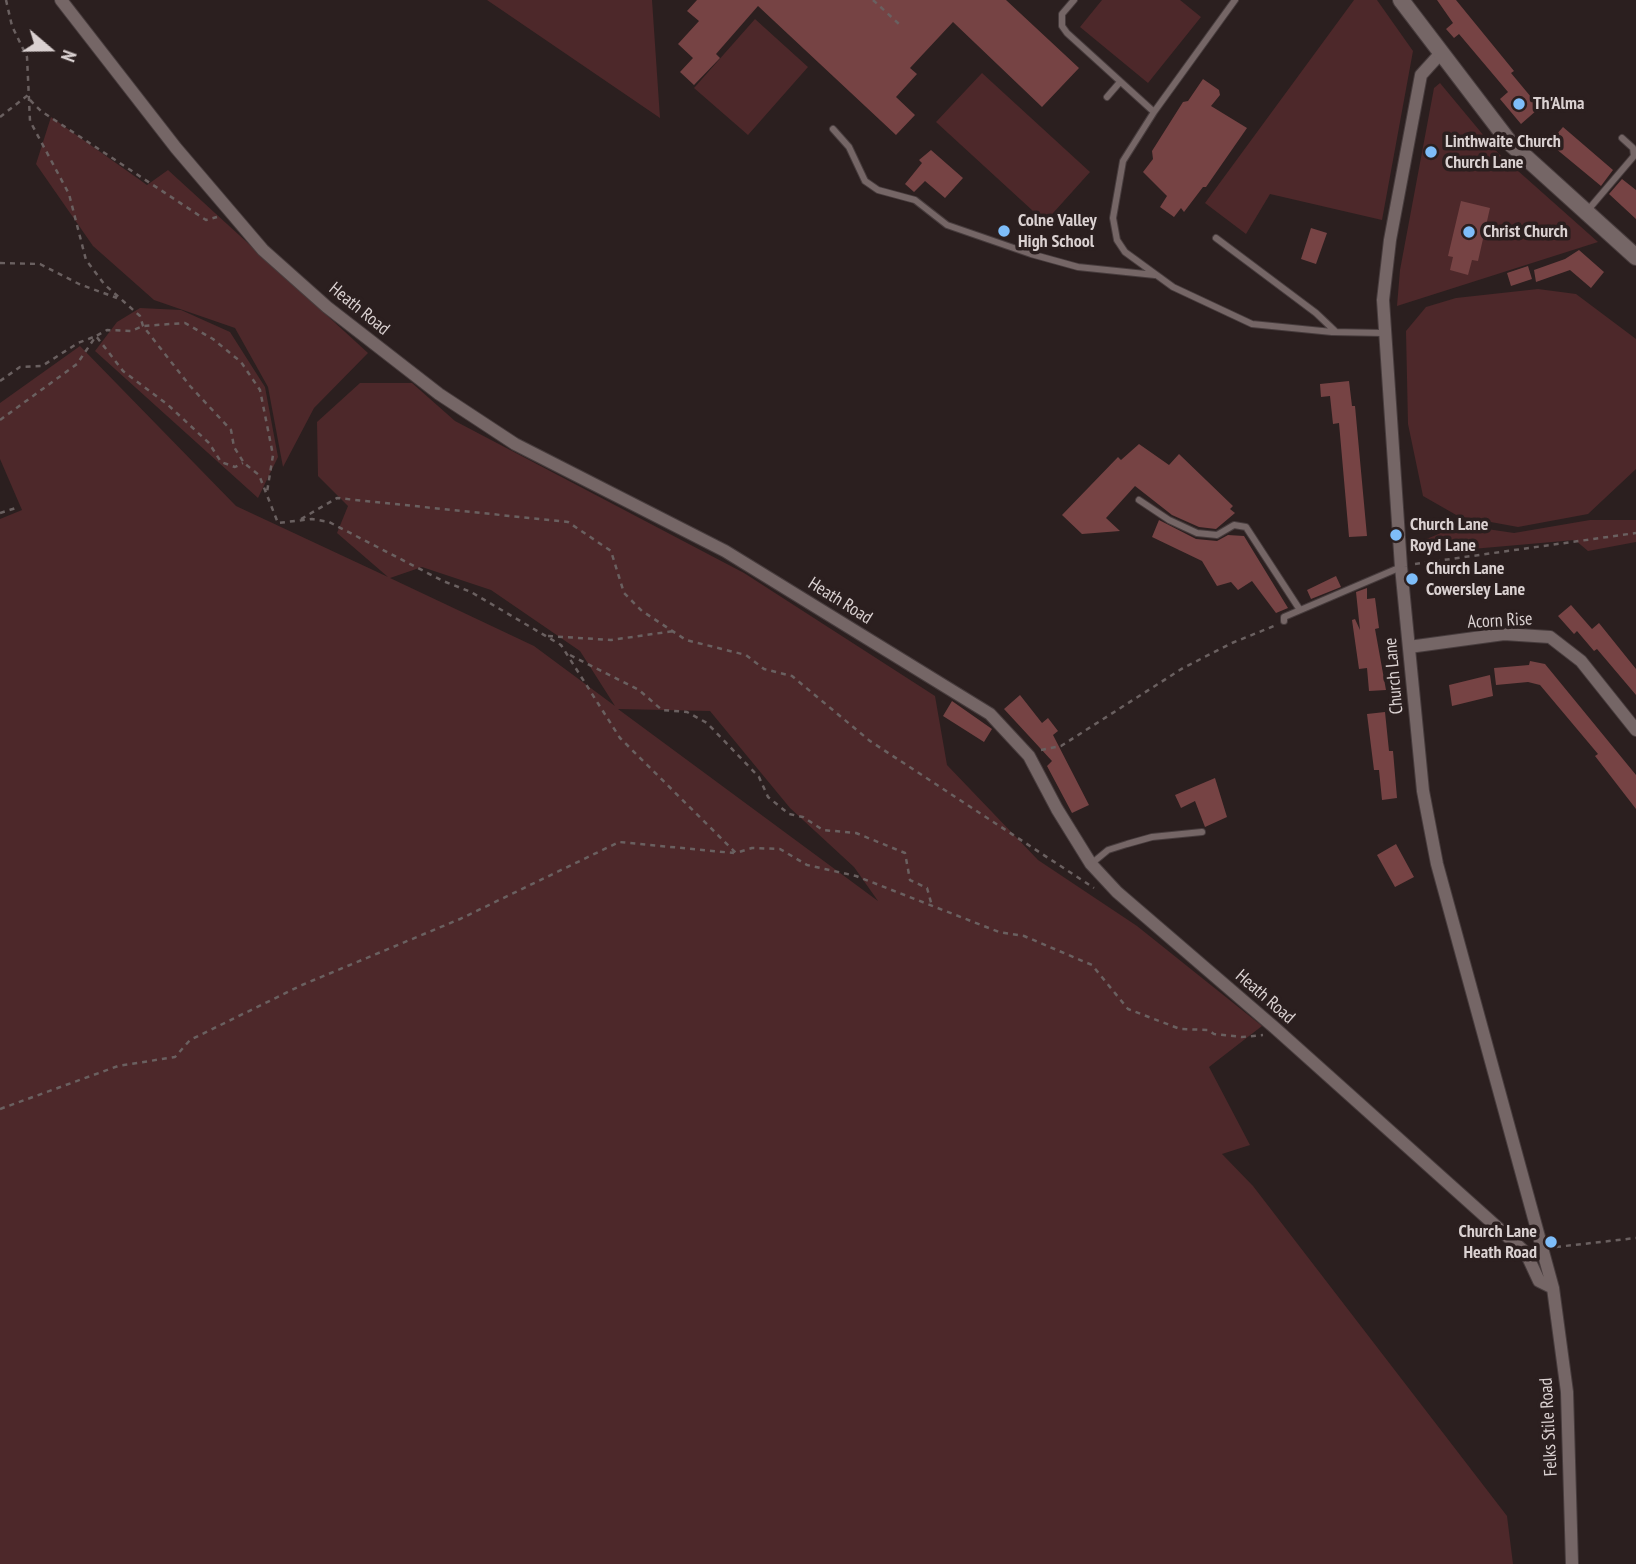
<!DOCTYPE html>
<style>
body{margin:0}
#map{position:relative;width:1636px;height:1564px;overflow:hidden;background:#2b1f1f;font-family:"PT Sans Narrow",sans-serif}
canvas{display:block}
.north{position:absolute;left:14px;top:14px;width:70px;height:70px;-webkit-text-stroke:5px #2b1f1f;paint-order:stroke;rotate:110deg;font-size:19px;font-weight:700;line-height:28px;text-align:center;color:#dad1d1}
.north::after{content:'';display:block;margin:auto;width:24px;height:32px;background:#dad1d1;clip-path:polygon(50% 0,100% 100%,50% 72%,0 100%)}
</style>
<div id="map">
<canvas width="1636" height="1564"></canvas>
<div class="north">N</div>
</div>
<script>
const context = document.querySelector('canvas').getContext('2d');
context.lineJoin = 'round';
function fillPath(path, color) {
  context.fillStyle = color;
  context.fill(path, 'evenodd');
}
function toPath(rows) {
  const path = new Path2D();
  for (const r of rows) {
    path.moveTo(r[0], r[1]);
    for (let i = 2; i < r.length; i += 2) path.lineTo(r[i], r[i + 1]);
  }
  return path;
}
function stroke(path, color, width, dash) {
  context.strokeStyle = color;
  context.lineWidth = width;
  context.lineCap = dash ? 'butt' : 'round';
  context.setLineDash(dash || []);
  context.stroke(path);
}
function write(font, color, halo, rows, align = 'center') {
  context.font = font + ' "PT Sans Narrow",sans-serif';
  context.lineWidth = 7;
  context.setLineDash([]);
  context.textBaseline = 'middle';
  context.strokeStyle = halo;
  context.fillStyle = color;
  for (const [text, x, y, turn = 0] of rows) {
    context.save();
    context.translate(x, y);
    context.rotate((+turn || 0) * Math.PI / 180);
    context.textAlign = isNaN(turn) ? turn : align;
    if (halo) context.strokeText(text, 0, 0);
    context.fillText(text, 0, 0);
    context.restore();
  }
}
const green = toPath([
 [487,0,652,0,660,118],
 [1102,0,1180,0,1201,17,1148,83,1080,27],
 [1354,0,1377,0,1413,51,1382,220,1270,194,1246,234,1205,203],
 [755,19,808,67,748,135,694,88],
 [982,73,1090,172,1045,222,936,122],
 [1440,83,1499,154,1598,242,1397,306,1400,270,1434,88],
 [51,117,147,185,168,170,368,353,314,408,283,467,268,387,235,328,154,300,93,246,36,164],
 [1538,289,1576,294,1636,339,1636,469,1588,514,1518,527,1458,516,1423,496,1408,424,1406,331,1426,307,1456,298],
 [140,308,181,310,230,332,265,387,278,457,258,498,95,351,117,322],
 [80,346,236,506,388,577,337,533,348,506,318,476,317,422,360,383,412,383,455,421,744,573,935,696,947,765,1038,860,1137,926,1262,1026,1209,1067,1250,1145,1222,1154,1253,1186,1507,1516,1513,1564,0,1564,0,519,22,510,0,459,0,403],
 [422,567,491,590,580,651,615,706,534,646,390,578],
 [618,709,710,711,790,808,854,867,878,901],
 [1590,520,1636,520,1636,542,1588,551,1575,540,1415,554,1417,543,1460,525,1514,533]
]);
const building = toPath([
 [697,0,1006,0,1079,68,1042,107,953,22,910,68,917,74,896,97,915,115,896,135,758,6,716,54,720,58,694,85,680,72,693,58,678,44,699,21,687,11],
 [1437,0,1456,0,1514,71,1511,73,1536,103,1533,105,1537,110,1521,124,1500,99,1508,92,1459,34,1454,38,1446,29,1453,23],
 [1203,79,1219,90,1220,95,1211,106,1247,128,1206,187,1203,187,1184,212,1181,208,1174,217,1160,207,1167,196,1143,172,1153,159,1152,151,1183,102,1188,101],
 [1563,127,1613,170,1601,186,1549,143],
 [931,150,963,178,945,198,925,181,914,192,905,184,922,163,919,160],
 [1622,179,1636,190,1636,219,1609,194],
 [1461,201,1490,208,1478,261,1472,260,1468,275,1450,270,1453,257,1448,256],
 [1311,228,1327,233,1316,264,1301,259],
 [1579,250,1604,272,1591,288,1570,270,1536,282,1534,270,1565,259],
 [1528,266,1532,279,1511,286,1507,273],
 [1349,381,1352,406,1355,406,1367,536,1349,537,1339,423,1333,424,1330,396,1321,397,1320,384],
 [1139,444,1169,465,1179,454,1233,506,1230,509,1235,513,1216,529,1199,527,1172,515,1135,486,1106,518,1120,531,1082,534,1062,515,1118,457,1121,460],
 [1159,520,1196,539,1217,541,1228,535,1244,536,1288,608,1276,613,1252,581,1238,590,1231,582,1217,586,1202,561,1152,537],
 [1336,576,1341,587,1311,599,1307,590],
 [1367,588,1367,599,1375,598,1379,628,1375,629,1386,690,1369,691,1367,668,1359,669,1352,620,1355,619,1360,630,1356,592],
 [1571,605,1592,629,1599,623,1636,669,1636,695,1597,649,1594,651,1577,631,1574,634,1558,616],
 [1530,661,1545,664,1636,775,1636,809,1595,756,1598,754,1540,685,1528,682,1496,685,1494,668,1529,665],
 [1490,675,1493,696,1452,706,1449,685],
 [1020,695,1042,723,1048,718,1058,731,1053,735,1089,805,1072,813,1047,766,1052,761,1004,709],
 [952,701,992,729,984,742,943,716],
 [1385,712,1389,751,1393,751,1397,798,1382,800,1379,770,1374,770,1367,714],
 [1215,778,1227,817,1205,827,1195,801,1181,808,1175,795],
 [1396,844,1414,877,1395,887,1377,855]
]);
const path = toPath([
 [6,0,12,26,27,57,30,121,69,194,86,260,104,284,140,316,143,326,190,386,231,430,234,447,244,463,259,475,278,523,312,519,329,522,443,581,471,592,561,645,620,738,736,853,752,848,780,849,807,865,856,876,999,932,1024,936,1092,965,1128,1009,1180,1029,1208,1030,1214,1034,1242,1037,1263,1035],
 [873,0,899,24],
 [30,100,41,111,206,220,217,217],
 [0,117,28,95],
 [0,263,40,264,79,284,117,298],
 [0,381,20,367,42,366,78,343,96,336,123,371,167,404,209,443,221,462,235,467,243,463],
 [0,420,77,364,96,336,107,330,131,331,143,326,185,323,213,339,241,362,260,390,273,455,267,492],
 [0,513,16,508],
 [301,519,337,498,568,522,611,551,624,593,642,611,686,640,746,655,764,669,792,676,870,741,1094,888],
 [1415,564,1636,533],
 [548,636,611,640,674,631],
 [570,655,639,690,662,710,687,712,707,723,759,777,768,797,789,814,803,817,823,830,856,833,905,853,910,880,927,888,932,906],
 [1041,750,1061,746,1183,668,1232,643,1274,626],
 [0,1109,118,1066,175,1057,190,1040,302,985,460,919,619,842,734,853],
 [1556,1247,1636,1238]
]);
const service = toPath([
 [1074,0,1062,14,1062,26,1067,33,1154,112],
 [1235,0,1154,112,1123,161,1113,218,1117,240,1125,252,1173,287,1252,324,1332,332,1383,333],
 [1107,97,1120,82],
 [833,129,849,147,865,181,878,190,915,200,947,225,1031,254,1078,267,1155,275],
 [1622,138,1633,148,1634,156],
 [1588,210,1634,156],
 [1216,238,1316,313,1336,332],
 [1139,500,1169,520,1197,533,1217,535,1234,525,1246,527,1300,610],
 [1284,621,1284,617,1401,567],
 [1091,864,1108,850,1127,844,1152,837,1202,832]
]);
const minor = toPath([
 [61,0,176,148,263,250,327,307,439,394,515,444,725,551,990,714,1029,756,1057,809,1091,864,1117,892,1275,1028,1526,1253,1539,1281,1553,1288],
 [1440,54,1421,75,1390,240,1383,300,1401,567,1423,791,1437,864,1553,1288,1567,1392,1572,1564],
 [1409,647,1504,634,1550,637,1581,661,1636,730]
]);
const tertiary = toPath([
 [1401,0,1510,143,1636,257]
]);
const markers = [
 [1519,104,7,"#7ebdf9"],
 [1431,152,7,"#7ebdf9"],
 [1004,231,7,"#7ebdf9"],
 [1469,232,7,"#7ebdf9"],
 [1396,535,7,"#7ebdf9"],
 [1412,579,7,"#7ebdf9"],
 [1551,1242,7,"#7ebdf9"]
];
const poiNames = [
 ["Th'Alma",1533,104],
 ["Linthwaite Church",1445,142],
 ["Church Lane",1445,163],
 ["Colne Valley",1018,221],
 ["High School",1018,242],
 ["Christ Church",1483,232],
 ["Church Lane",1410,525],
 ["Royd Lane",1410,546],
 ["Church Lane",1426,569],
 ["Cowersley Lane",1426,590],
 ["Church Lane",1537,1232,"right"],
 ["Heath Road",1537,1253,"right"]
];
const streetNames = [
 ["Heath Road",359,309,39],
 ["Heath Road",840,601,32],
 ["Acorn Rise",1500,621,-3],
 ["Church Lane",1394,676,-95],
 ["Heath Road",1265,997,41],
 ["Felks Stile Road",1549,1427,-93]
];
fillPath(green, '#4d282a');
fillPath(building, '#764344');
stroke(service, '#473c3d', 8);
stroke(minor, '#473c3d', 14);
stroke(tertiary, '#473c3d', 18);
stroke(path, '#6a6060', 2.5, [5, 5]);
stroke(service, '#756666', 6);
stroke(minor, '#756666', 12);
stroke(tertiary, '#756666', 16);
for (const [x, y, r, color] of markers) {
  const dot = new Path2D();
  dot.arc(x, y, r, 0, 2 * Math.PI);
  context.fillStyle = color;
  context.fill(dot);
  stroke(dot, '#2b1f1f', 2.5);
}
write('bold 18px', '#dad1d1', '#2b1f1f', poiNames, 'left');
write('18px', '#dad1d1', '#2b1f1f', streetNames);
</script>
